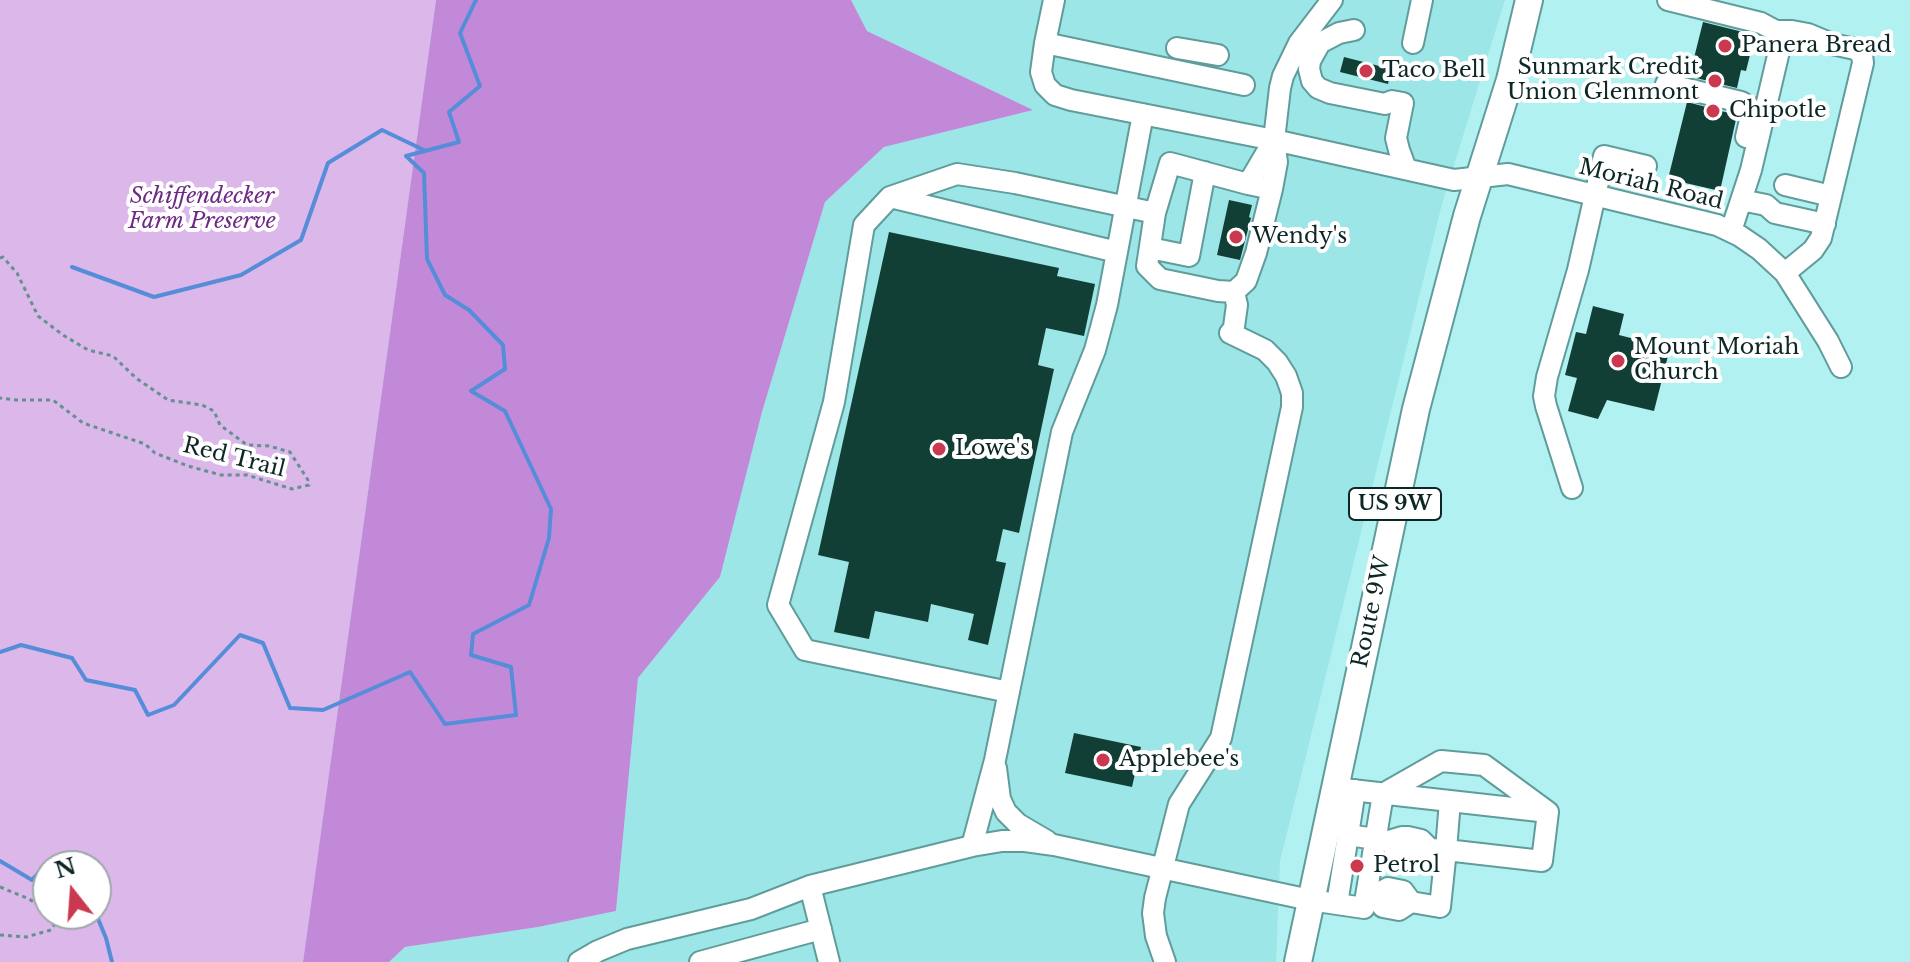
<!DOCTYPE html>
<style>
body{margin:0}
#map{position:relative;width:1910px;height:962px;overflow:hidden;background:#b2f1f1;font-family:"Libre Baskerville",serif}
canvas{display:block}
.north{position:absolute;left:32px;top:850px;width:80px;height:80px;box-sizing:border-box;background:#fff;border:2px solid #9ea8a8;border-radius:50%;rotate:343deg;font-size:22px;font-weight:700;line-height:32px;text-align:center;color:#0d2626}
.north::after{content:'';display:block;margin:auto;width:28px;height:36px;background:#ca394f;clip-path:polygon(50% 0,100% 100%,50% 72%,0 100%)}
</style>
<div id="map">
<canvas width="1910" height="962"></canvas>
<div class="north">N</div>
</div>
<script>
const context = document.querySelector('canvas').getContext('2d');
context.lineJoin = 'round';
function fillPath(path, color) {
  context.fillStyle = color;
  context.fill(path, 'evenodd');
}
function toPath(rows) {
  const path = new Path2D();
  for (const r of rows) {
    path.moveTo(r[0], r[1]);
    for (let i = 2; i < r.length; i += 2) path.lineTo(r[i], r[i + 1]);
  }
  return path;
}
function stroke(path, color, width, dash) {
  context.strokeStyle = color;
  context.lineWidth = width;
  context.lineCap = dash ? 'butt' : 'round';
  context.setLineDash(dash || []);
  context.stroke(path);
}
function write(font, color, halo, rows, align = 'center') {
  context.font = font + ' "Libre Baskerville",serif';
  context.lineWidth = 8;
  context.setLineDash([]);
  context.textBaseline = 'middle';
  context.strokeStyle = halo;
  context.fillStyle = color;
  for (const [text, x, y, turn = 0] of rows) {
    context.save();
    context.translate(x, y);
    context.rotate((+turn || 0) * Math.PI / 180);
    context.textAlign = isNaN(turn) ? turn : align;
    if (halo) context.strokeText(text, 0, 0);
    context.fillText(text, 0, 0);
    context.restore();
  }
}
const built = toPath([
 [851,0,1505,0,1442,204,1280,861,1276,962,389,962,405,947,538,927,616,911,638,678,720,577,762,412,825,202,884,147,1032,110,867,31]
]);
const green = toPath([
 [0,0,436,0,303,962,0,962],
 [48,866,96,866,96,914,48,914]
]);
const forest = toPath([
 [436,0,851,0,867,31,1033,110,884,147,825,202,762,412,720,577,638,678,616,911,538,927,405,947,389,962,303,962]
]);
const stream = toPath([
 [72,267,154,297,241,275,301,240,328,163,382,130,426,151],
 [0,652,21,645,72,658,86,680,135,690,148,715,174,705,240,635,263,643,290,708,323,710,410,672,445,724,516,715,511,667,471,655,473,634,529,605,549,538,551,509,505,411,471,391,505,369,503,345,469,310,445,295,427,259,424,173,406,156,459,142,449,112,480,86,460,33,476,0],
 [0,861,32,880,50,861,69,859,73,866],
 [96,914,106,938,112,962]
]);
const building = toPath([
 [1703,22,1755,35,1746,71,1741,70,1737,88,1692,77,1696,59,1694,58],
 [1344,57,1391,69,1388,84,1340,72],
 [1687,102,1737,115,1720,191,1668,179],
 [1229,200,1252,205,1249,217,1251,218,1240,260,1217,255],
 [889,232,1059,268,1057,276,1095,284,1084,336,1046,328,1038,365,1054,369,1019,533,1003,529,996,561,1006,563,988,645,968,640,974,614,931,604,928,622,875,611,869,639,834,632,849,562,818,555],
 [1593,306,1624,314,1619,335,1670,348,1654,411,1607,400,1598,419,1568,411,1577,378,1565,375,1576,332,1586,334],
 [1074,733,1141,747,1132,787,1065,773]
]);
const path = toPath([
 [0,258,3,257,17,273,38,316,63,335,88,350,113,356,136,378,168,400,202,405,214,411,220,425,247,445,269,446,290,452,308,480,309,485,292,489,247,475,221,475,188,466,155,453,145,444,83,423,53,400,17,400,0,398],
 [0,887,27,898,48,910],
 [0,935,26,937,51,930,59,917,54,914]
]);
const minor = toPath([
 [1054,0,1045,43,1041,72,1045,85,1055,95,1071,100,1274,140,1454,180,1508,174,1717,225,1740,236,1759,249,1785,273,1828,341,1841,367],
 [1668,0,1761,23,1776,31,1792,31,1808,34,1832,44,1855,49,1862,54,1863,63,1821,238,1813,250,1785,273],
 [1354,30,1339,33,1320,43,1310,61,1309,69,1312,81,1318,88,1330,93,1385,104,1392,101,1403,103,1396,138,1399,150,1406,169],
 [1045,43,1244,85],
 [1413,43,1422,0],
 [1177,48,1218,55],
 [1666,84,1741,102,1748,106,1751,116,1746,137],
 [1248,184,1274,140],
 [1785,185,1831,196],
 [890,197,1117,252],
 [1741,200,1766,205,1775,213,1825,224],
 [1155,213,1147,266,1160,279,1218,291,1234,292,1237,305,1233,334],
 [1731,231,1751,170,1780,47,1778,35,1776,31],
 [1150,248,1189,256,1205,172],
 [1234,292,1246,281,1256,253,1272,189,1277,162,1274,140,1280,88,1283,76,1299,43,1332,0],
 [1572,488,1546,406,1544,396,1547,377,1578,270,1604,156,1646,166],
 [1009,692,805,650,778,605,834,402,864,225,890,197,957,174,1015,183,1155,213,1170,163,1248,184,1272,189],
 [996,768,1000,799,1006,812,1018,824,1047,841],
 [1334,788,1548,812,1542,861,1446,850,1440,907,1411,902,1399,910,1383,907,1375,895],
 [1348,835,1355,790],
 [1389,841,1398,851,1417,855,1430,849,1446,850,1450,801],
 [972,846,995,760,1062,432,1095,350,1107,305,1143,114],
 [810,886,829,962],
 [1367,893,1375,895,1388,888,1403,891,1411,902],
 [1337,904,1348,835,1389,841,1402,837,1408,837,1421,840,1430,849],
 [579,962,598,951,627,939,751,909,810,886,972,846,1002,841,1025,841,1054,845,1310,900,1364,908,1383,794,1441,761,1484,765,1548,812],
 [700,962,821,929],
 [1165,962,1156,936,1153,913,1155,898,1179,804,1221,738,1292,407,1292,393,1286,376,1277,362,1265,350,1230,333]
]);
const major = toPath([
 [1298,962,1416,409,1467,216,1510,80,1529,0]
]);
const markers = [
 [1725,46,8,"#ca394f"],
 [1366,71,8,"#ca394f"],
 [1715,81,8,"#ca394f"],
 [1713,111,8,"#ca394f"],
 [1236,237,8,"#ca394f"],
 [1618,361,8,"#ca394f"],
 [939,449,8,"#ca394f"],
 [1103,760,8,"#ca394f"],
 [1357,866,8,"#ca394f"]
];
const shields = [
 [1395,504,92]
];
const shieldNames = [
 ["US 9W",1395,504]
];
const poiNames = [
 ["Panera Bread",1741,46],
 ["Sunmark Credit",1699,68,"right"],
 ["Union Glenmont",1699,93,"right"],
 ["Taco Bell",1382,71],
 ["Chipotle",1729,111],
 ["Wendy's",1252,237],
 ["Mount Moriah",1634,348],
 ["Church",1634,373],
 ["Lowe's",955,449],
 ["Applebee's",1119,760],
 ["Petrol",1373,866]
];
const streetNames = [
 ["Moriah Road",1651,185,14],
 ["Red Trail",234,458,14],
 ["Route 9W",1372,612,-78]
];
const parkNames = [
 ["Schiffendecker",202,197],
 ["Farm Preserve",202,222]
];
fillPath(built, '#9de6e7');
fillPath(green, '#dcb7e9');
fillPath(forest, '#c389d9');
stroke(stream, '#568dd9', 4);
fillPath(building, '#123f35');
stroke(minor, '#609c9c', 24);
stroke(major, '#609c9c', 30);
stroke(path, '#639090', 3, [4, 4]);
stroke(minor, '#fff', 20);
stroke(major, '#fff', 26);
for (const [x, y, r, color] of markers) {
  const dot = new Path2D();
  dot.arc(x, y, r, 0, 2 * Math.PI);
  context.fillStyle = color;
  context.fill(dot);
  stroke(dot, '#fff', 3);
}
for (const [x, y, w] of shields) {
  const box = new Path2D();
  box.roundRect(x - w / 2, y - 16, w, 32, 6);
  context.fillStyle = '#fff';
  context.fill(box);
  stroke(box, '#0d2626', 2);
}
write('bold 20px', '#0d2626', null, shieldNames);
write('22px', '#0d2626', '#fff', poiNames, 'left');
write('22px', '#0d2626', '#fff', streetNames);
write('italic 22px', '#6f2886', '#fff', parkNames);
</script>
